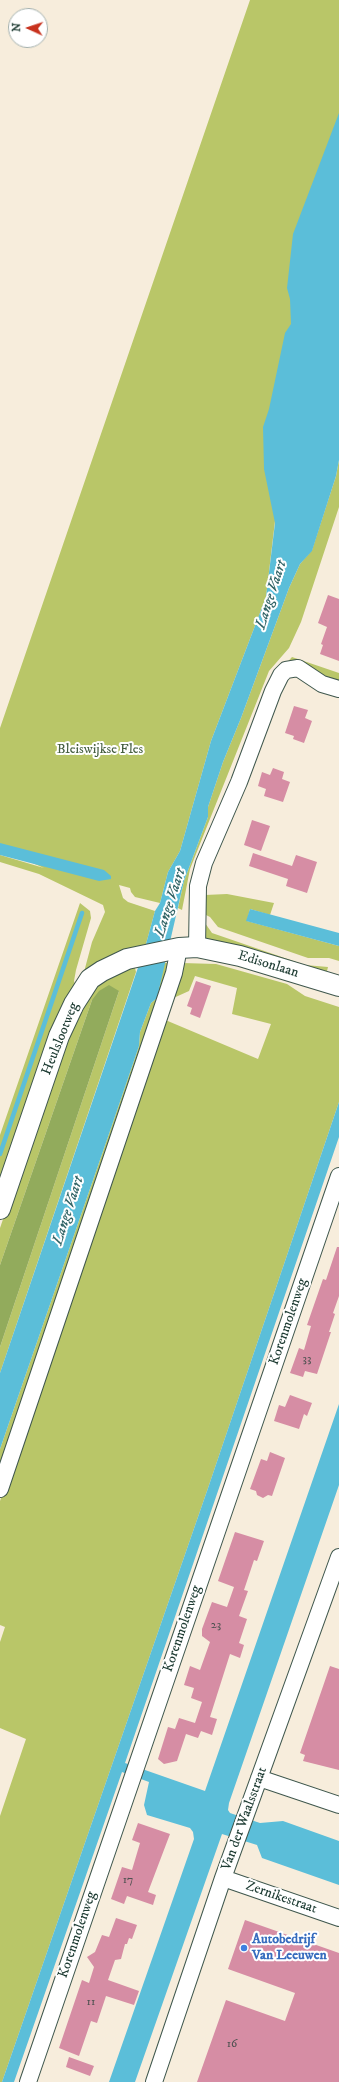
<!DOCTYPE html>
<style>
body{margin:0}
#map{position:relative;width:339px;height:2082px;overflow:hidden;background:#f7eddc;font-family:"IM FELL DW Pica",serif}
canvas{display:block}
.north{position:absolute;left:8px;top:8px;width:40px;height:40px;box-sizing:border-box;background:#fff;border:1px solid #a5b1ae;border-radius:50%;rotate:273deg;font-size:11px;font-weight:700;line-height:16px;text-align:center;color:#1f3d34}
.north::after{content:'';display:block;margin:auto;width:14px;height:18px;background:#c8321e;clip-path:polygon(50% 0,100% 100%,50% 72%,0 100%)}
</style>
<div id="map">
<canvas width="339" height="2082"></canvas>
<div class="north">N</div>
</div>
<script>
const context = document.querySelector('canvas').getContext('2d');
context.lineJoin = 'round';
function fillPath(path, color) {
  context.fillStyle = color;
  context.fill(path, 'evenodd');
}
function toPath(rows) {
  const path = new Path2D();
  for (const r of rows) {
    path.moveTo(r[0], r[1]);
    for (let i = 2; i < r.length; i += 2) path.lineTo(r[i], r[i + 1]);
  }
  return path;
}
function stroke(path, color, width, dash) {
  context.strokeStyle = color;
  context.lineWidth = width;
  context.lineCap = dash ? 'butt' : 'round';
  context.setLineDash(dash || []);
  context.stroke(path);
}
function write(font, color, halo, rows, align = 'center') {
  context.font = font + ' "IM FELL DW Pica",serif';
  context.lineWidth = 4;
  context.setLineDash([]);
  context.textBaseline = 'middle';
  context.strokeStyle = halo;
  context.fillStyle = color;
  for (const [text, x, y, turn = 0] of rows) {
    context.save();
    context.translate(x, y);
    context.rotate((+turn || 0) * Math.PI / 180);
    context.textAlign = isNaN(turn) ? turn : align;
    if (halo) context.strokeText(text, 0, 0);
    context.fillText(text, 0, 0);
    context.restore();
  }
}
const green = toPath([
 [250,0,339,0,339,315,275,521,266,597,211,741,180,851,168,872,160,903,135,897,131,892,130,888,119,885,123,898,128,902,155,911,146,944,115,953,84,972,92,942,105,912,103,905,39,874,0,862,0,855,44,868,0,849,0,728],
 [339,460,339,507,301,622,289,648,269,671,190,869,182,910,178,908,184,881,208,817,208,807,223,762,241,718,289,588,300,564,312,550,336,476],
 [292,657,339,673,339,684,283,667],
 [227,894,274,903,270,915,250,909,247,921,339,946,339,961,329,958,308,958,218,927,210,917,204,914,205,895],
 [80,903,90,911,91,918,76,970,74,981,76,988,0,1186,0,1135],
 [205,923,212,933,305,965,328,967,326,975,207,940,204,937],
 [164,963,173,963,0,1475,0,1449,111,1128,139,1046,140,1032,151,1003,157,998],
 [182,963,216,964,287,984,305,996,339,1007,339,1102,207,1491,2,2082,0,2082,0,1816,26,1739,0,1728,0,1642,5,1627,0,1625,0,1501,163,1019,258,1059,271,1024,232,1014,237,988,195,976,189,991,169,1000],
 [134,964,136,972,0,1373,0,1347,119,991,92,1000,0,1265,0,1228,58,1059,71,1030,92,991,99,984]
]);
const forest = toPath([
 [109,985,119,991,0,1347,0,1265,92,1000,99,991]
]);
const water = toPath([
 [339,113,339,460,336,476,312,551,300,564,289,588,241,718,223,762,208,807,208,817,184,881,157,998,151,1003,140,1032,139,1046,111,1128,0,1449,0,1373,146,944,155,911,160,903,168,872,180,851,211,741,266,597,275,523,264,469,263,427,269,409,285,333,291,324,290,299,287,288,293,234],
 [0,843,104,870,111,876,111,879,99,881,0,855],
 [250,909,339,933,339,946,246,921],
 [339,1102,339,1137,125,1763,205,1791,339,1404,339,1485,229,1803,228,1810,230,1813,260,1823,283,1821,339,1841,339,1885,262,1858,257,1845,222,1834,135,2082,109,2082,194,1839,193,1832,190,1828,147,1815,144,1805,149,1782,122,1772,14,2082,2,2082,207,1491]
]);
const stream = toPath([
 [0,1154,82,913]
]);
const building = toPath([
 [328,595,339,599,339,661,320,654,323,645,321,644,327,627,318,623],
 [294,706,308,710,305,718,312,721,304,743,293,739,294,736,285,733],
 [273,768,284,772,282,779,290,782,283,802,264,796,266,789,258,786,262,772,270,775],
 [252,820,270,826,261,851,244,845],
 [253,853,292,866,296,855,317,862,307,893,286,886,288,879,249,866],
 [196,981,211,986,200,1018,190,1014,192,1008,187,1006],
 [337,1247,339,1247,339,1296,333,1313,335,1314,329,1332,331,1332,317,1374,305,1371,303,1377,290,1373,299,1348,304,1350,311,1326,307,1325,323,1279,326,1280],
 [290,1395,312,1403,307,1416,304,1414,299,1429,274,1421,279,1405,285,1407],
 [270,1452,285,1458,272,1496,268,1495,263,1498,257,1495,256,1491,250,1489,261,1459,267,1461],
 [235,1532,264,1541,257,1561,254,1560,244,1590,248,1591,239,1616,247,1619,239,1643,244,1645,240,1658,230,1654,210,1717,217,1719,212,1735,201,1731,198,1738,186,1734,177,1761,164,1764,158,1759,168,1727,175,1729,179,1718,195,1723,202,1702,191,1698,194,1688,184,1685,190,1666,200,1670,210,1642,202,1636,202,1629,212,1602,227,1607,234,1587,218,1581],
 [330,1666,339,1669,339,1770,303,1761,305,1755,300,1753],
 [138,1823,170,1834,148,1892,156,1895,153,1905,127,1896,124,1904,111,1899,122,1867,132,1870,140,1843,132,1840],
 [116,1918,137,1925,132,1939,129,1938,127,1944,125,1944,121,1959,115,1960,108,1980,139,1991,134,2005,106,1996,97,2023,91,2021,79,2056,59,2048,82,1980,89,1983,94,1967,87,1957,95,1952,102,1935,109,1937],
 [245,1920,339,1953,339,2082,197,2082,226,2000,285,2021,295,1993,228,1969],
 [69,2057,94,2066,90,2076,66,2067]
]);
const minor = toPath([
 [197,947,198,886,204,863,239,782,273,691,281,675,286,670,298,668,322,684,339,689],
 [0,1489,174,973,179,948],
 [259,1778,339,1805],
 [223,1878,339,1918],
 [28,2082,339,1176],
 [154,2082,223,1878,339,1557]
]);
const tertiary = toPath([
 [0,1209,59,1036,74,1004,90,979,102,971,127,959,179,948,197,947,240,956,339,986]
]);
const markers = [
 [244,1948,4,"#3f7fe0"]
];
const numberNames = [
 ["33",307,1360],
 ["23",216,1626],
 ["17",128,1881],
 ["11",91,2003],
 ["16",232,2045]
];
const parkNames = [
 ["Bleiswijkse Fles",100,750]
];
const streetNames = [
 ["Edisonlaan",268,965,17],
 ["Heulslootweg",61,1039,-68],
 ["Korenmolenweg",289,1322,-71],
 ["Korenmolenweg",183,1629,-71],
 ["Van der Waalsstraat",245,1819,-70],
 ["Zernikestraat",281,1898,19],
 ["Korenmolenweg",78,1935,-71]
];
const shopNames = [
 ["Autobedrijf",252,1940],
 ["Van Leeuwen",252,1956]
];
const waterNames = [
 ["Lange Vaart",272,595,-72],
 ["Lange Vaart",171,903,-72],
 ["Lange Vaart",69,1211,-72]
];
fillPath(green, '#b9c668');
fillPath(forest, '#92ab5c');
fillPath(water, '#5bbed9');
stroke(stream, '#5bbed9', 4.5);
fillPath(building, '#d68da4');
stroke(minor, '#3f574d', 18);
stroke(tertiary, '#3f574d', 22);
stroke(minor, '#fff', 16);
stroke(tertiary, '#fff', 20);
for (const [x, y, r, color] of markers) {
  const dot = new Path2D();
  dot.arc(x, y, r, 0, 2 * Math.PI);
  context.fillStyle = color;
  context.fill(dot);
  stroke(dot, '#fff', 1.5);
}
write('12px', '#4d5150', null, numberNames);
write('14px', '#465f41', '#fff', parkNames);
write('14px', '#1f3d34', '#fff', streetNames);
write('bold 14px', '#366cbe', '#fff', shopNames, 'left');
write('italic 15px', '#316466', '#fff', waterNames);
</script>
